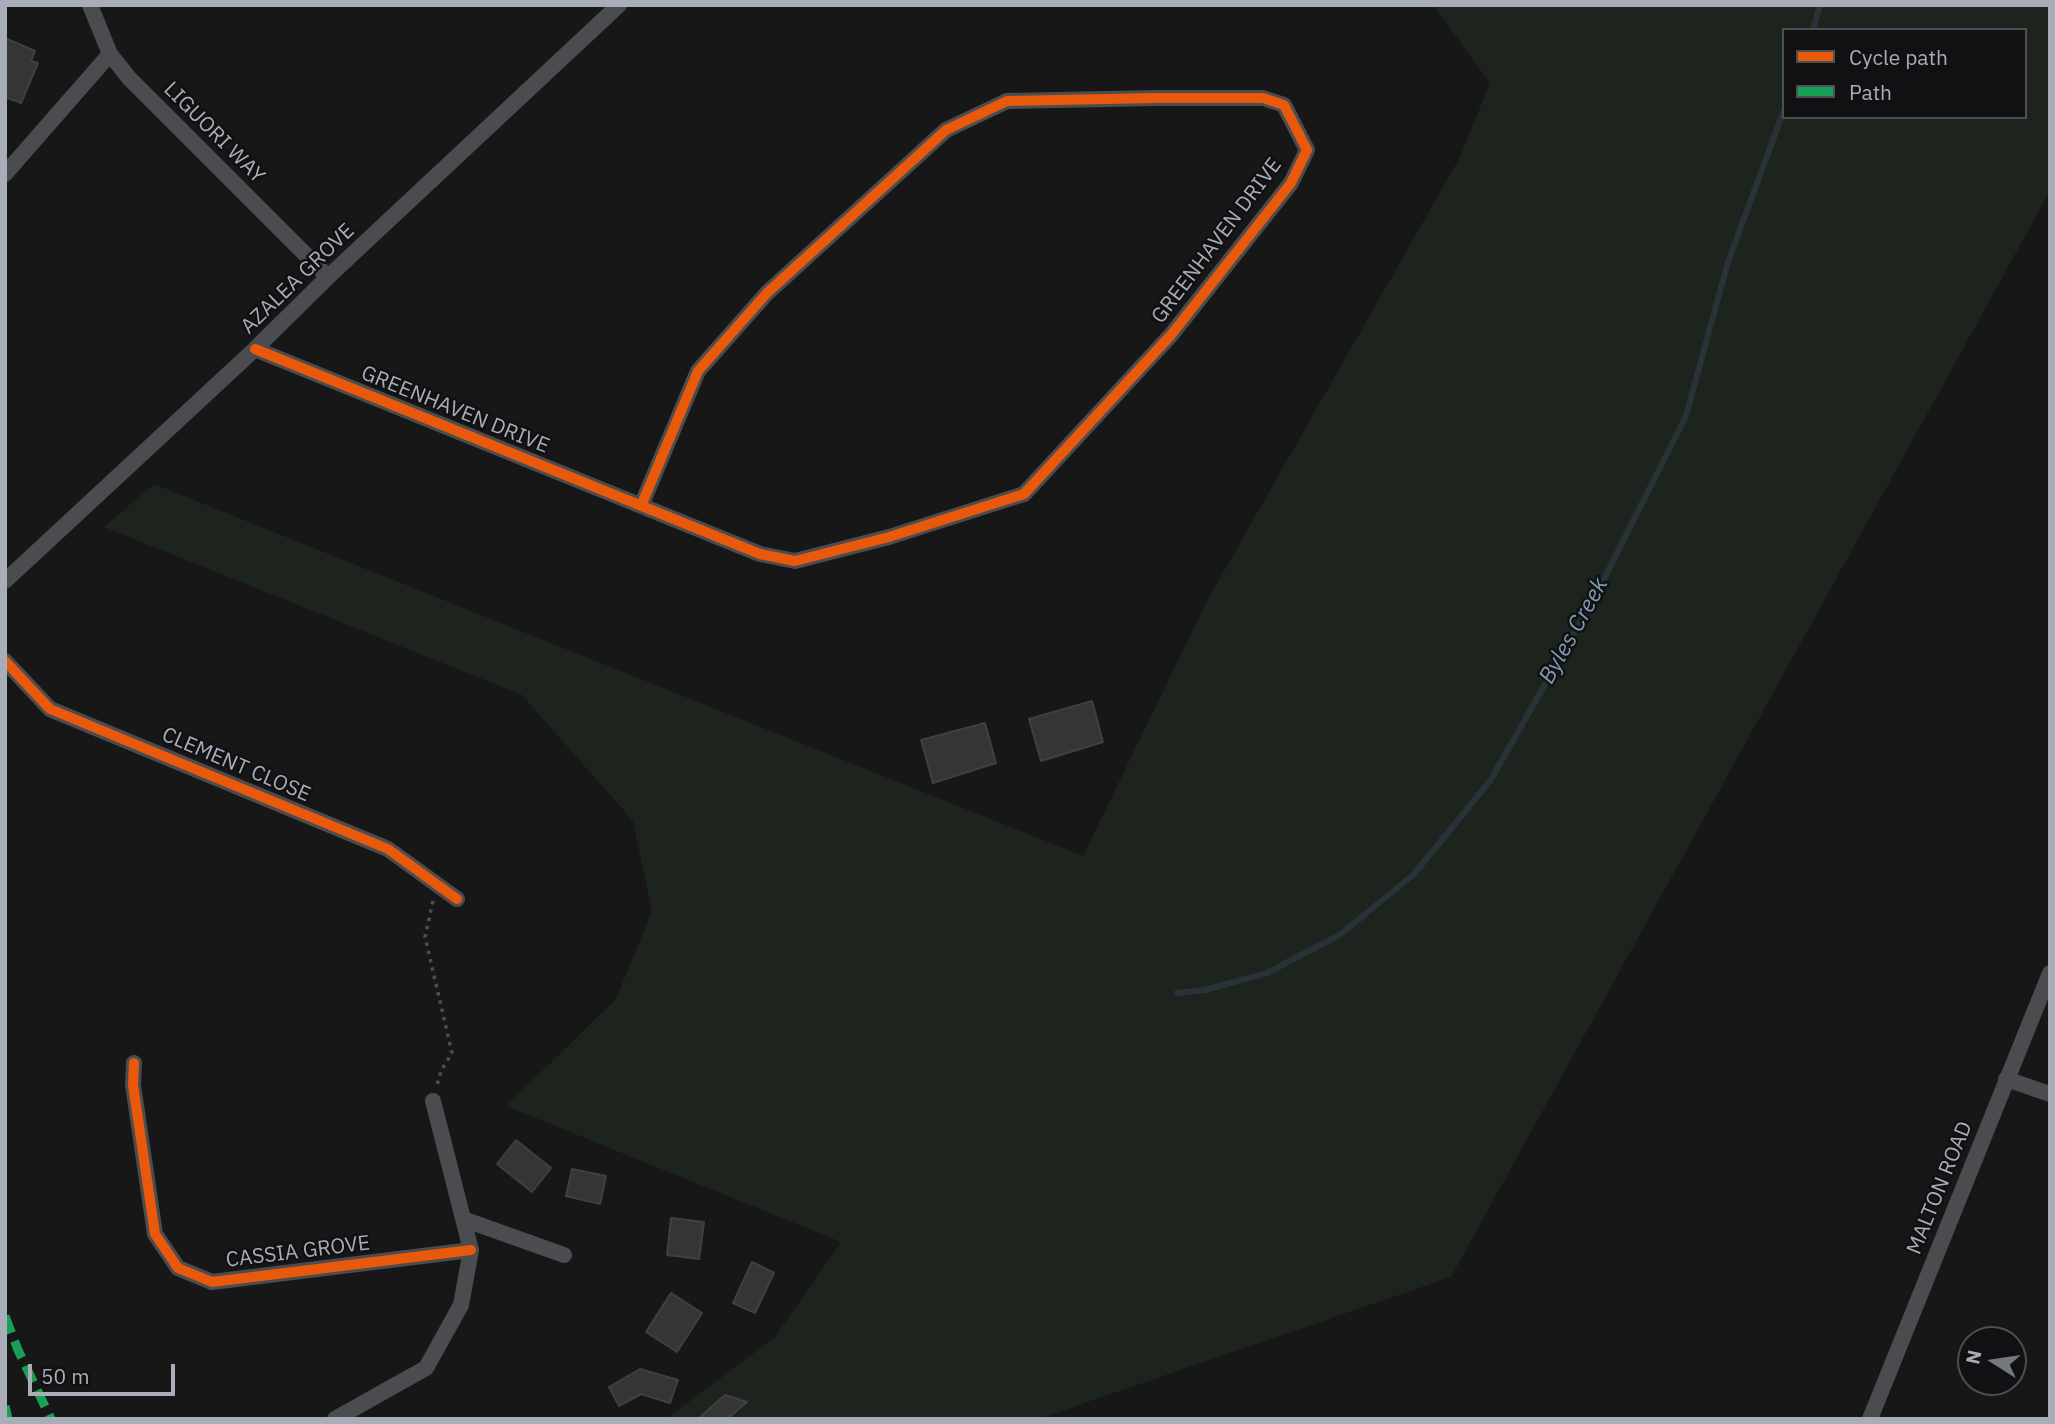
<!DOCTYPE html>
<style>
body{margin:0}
#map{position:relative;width:2055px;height:1424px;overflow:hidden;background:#171717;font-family:"IBM Plex Sans",sans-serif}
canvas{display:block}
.frame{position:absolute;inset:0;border:7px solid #a8adb8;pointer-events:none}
.legend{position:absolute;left:1782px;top:28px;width:245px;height:91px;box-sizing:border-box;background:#111113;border:2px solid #4d4f55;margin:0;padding:9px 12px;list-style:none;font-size:21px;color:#a8adb8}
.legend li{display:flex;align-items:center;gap:14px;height:35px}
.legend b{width:35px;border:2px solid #4d4f55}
.north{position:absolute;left:1957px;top:1326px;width:70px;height:70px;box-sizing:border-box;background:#111113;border:2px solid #4d4f55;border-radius:50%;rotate:282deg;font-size:19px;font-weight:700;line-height:28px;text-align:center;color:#a8adb8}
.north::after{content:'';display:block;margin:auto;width:24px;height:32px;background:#757880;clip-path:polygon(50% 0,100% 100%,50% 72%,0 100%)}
.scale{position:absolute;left:28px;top:1364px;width:147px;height:32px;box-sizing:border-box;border:4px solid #a8adb8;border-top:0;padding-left:9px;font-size:21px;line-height:24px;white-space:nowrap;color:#a8adb8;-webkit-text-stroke:5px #111113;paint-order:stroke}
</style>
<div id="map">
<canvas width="2055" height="1424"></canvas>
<div class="frame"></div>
<ul class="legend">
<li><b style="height:9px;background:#e8590c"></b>Cycle path</li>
<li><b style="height:9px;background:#1a9f57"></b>Path</li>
</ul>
<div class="north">N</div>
<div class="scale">50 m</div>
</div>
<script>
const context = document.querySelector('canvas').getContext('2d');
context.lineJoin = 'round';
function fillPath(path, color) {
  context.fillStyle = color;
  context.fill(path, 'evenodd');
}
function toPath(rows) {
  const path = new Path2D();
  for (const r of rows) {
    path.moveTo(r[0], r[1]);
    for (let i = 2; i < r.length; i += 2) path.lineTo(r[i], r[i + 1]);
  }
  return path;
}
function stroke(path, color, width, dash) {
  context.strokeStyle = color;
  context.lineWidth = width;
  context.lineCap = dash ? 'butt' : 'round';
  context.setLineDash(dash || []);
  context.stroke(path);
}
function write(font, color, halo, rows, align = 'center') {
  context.font = font + ' "IBM Plex Sans",sans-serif';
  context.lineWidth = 5;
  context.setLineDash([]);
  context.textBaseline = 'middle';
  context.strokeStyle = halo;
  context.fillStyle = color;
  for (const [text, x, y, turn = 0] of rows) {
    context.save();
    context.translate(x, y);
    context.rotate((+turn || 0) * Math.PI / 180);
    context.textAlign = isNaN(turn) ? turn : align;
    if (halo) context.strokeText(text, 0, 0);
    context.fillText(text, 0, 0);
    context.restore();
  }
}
const green = toPath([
 [1433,5,2050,5,2050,191,1451,1277,1038,1419,666,1419,775,1337,841,1242,506,1106,616,999,652,911,633,821,522,695,104,527,154,484,1083,856,1208,599,1459,159,1490,83],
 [1784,30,2025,30,2025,117,1784,117]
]);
const stream = toPath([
 [1813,30,1820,5],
 [1177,993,1205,990,1267,973,1341,934,1414,874,1490,781,1598,591,1686,416,1728,262,1784,110]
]);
const building = toPath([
 [5,38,35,51,31,61,38,63,21,103,5,97,5,38],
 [1092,701,1103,742,1041,761,1029,719,1092,701],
 [985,723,996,763,933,783,921,740,985,723],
 [516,1140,551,1168,532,1192,497,1164,516,1140],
 [572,1169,606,1176,600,1204,566,1196,572,1169],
 [671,1218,704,1222,699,1259,667,1255,671,1218],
 [752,1262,774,1273,755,1313,733,1303,752,1262],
 [671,1293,702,1313,677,1352,646,1332,671,1293],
 [640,1369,678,1380,670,1403,641,1394,619,1406,609,1387,640,1369],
 [725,1395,747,1402,727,1419,698,1419,725,1395]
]);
const path = toPath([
 [433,901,425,937,452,1053,441,1071,437,1085]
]);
const street = toPath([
 [90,5,110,54,129,78,328,277],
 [5,174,110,54],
 [255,349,760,554,795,561,889,537,1024,494,1171,335,1291,183,1307,150,1284,105,1263,98,1156,98,1007,101,946,130,767,293,698,371,641,506],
 [5,581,255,349,328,277,619,5],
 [5,661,50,709,388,849,457,899],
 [134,1063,133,1085,155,1234,178,1268,212,1282,471,1250],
 [2006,1079,2050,1094],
 [463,1219,564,1255],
 [335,1419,426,1368,461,1305,471,1250,433,1101],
 [1870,1419,2050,973]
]);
const quiet = toPath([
 [5,1316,18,1350,51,1419],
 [5,1406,8,1419]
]);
const cycleway = toPath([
 [255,349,760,554,795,561,889,537,1024,494,1171,335,1291,183,1307,150,1284,105,1263,98,1156,98,1007,101,946,130,767,293,698,371,641,506],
 [5,661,50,709,388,849,457,899],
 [134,1063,133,1085,155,1234,178,1268,212,1282,471,1250]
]);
const streetNames = [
 ["LIGUORI WAY",214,133,45],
 ["GREENHAVEN DRIVE",1217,241,-53],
 ["AZALEA GROVE",298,279,-44],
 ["GREENHAVEN DRIVE",455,410,22],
 ["CLEMENT CLOSE",236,765,23],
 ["MALTON ROAD",1940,1188,-68],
 ["CASSIA GROVE",298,1252,-7]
];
const waterNames = [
 ["Byles Creek",1574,631,-61]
];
fillPath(green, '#1d241e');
stroke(stream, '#2a3239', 6);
fillPath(building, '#353536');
stroke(building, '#3f4043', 2);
stroke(path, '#4d4e52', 3.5, [3.5, 5]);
stroke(street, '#4b4c50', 16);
stroke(quiet, '#1a9f57', 9, [18, 9]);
stroke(cycleway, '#e8590c', 10);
write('21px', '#a8adb8', '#111113', streetNames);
write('italic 23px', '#7f9bb3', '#111113', waterNames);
</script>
